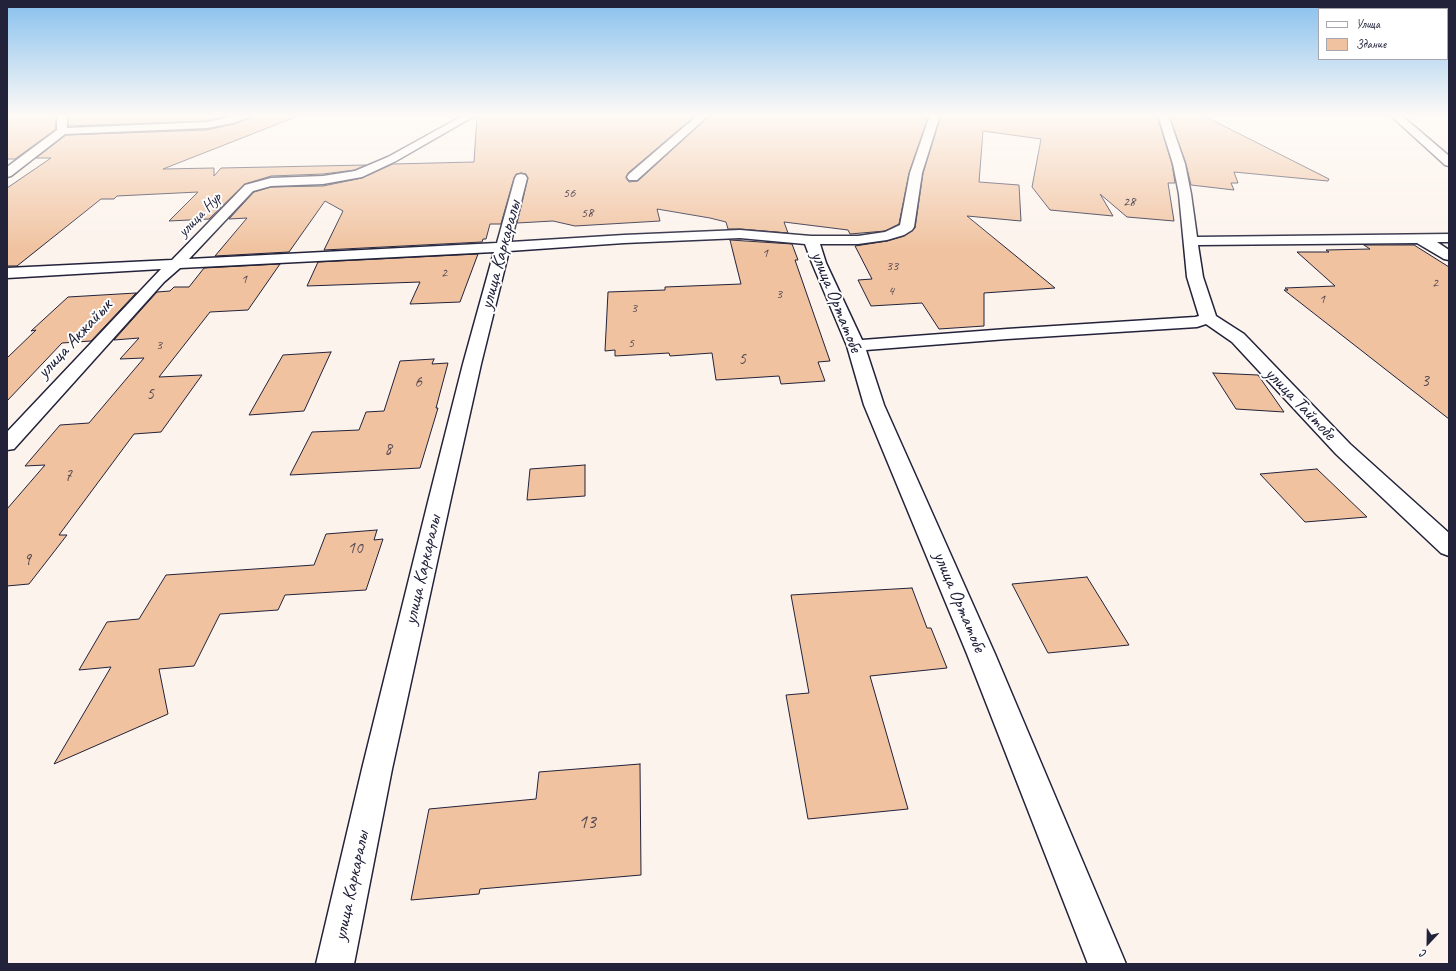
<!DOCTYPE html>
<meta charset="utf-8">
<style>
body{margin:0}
#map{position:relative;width:1456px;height:971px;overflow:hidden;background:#fcf3ec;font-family:Caveat,sans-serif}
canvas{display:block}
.frame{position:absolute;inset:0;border:8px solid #22223b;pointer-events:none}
.legend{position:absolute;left:1318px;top:8px;width:130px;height:52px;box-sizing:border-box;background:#fff;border:1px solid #a7a7b1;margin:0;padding:5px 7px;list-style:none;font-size:12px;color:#22223b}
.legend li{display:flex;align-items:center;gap:8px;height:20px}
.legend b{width:20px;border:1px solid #a7a7b1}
.north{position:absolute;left:1408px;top:923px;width:40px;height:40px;-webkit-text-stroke:3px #fff;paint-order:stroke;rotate:202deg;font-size:11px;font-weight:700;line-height:16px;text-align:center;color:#22223b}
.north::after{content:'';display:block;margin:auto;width:14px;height:18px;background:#22223b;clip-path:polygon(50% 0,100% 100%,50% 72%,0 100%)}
</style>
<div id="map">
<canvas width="1456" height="971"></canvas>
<div class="frame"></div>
<ul class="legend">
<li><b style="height:5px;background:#fff"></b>Улица</li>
<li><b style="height:11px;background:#f0c29f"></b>Здание</li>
</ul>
<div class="north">С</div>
</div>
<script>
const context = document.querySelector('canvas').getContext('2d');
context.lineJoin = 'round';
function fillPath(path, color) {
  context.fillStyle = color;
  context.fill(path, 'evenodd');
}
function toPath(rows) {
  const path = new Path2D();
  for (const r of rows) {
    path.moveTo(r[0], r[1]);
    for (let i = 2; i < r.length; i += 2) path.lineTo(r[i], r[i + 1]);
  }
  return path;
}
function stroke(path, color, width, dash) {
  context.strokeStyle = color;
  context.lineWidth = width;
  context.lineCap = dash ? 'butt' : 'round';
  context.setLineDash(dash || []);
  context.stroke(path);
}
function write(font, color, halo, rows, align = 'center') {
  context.font = font + ' Caveat,sans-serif';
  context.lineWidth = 4;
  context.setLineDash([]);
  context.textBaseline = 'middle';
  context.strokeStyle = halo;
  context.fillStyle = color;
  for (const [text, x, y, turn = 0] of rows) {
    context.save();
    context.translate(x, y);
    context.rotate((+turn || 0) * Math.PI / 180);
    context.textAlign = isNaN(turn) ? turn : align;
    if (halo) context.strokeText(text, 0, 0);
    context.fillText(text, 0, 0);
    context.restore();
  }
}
const building = toPath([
 [7,115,56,115,56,129,15,159,7,159,7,115],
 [68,115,233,115,207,121,68,126,68,115],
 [251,115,297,115,298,116,163,169,214,168,214,176,221,168,366,165,355,170,323,174,271,176,245,184,209,219,169,221,198,192,117,196,114,199,101,199,17,266,7,266,7,188,51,158,36,158,66,135,207,130,234,124,250,118,251,115],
 [477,115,696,115,628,173,626,178,629,182,638,181,710,115,929,115,909,173,899,224,885,231,850,234,848,230,784,222,788,233,740,229,728,229,726,222,710,218,657,209,660,221,575,226,553,221,517,223,528,178,526,174,521,173,516,174,514,178,501,224,490,224,486,239,483,239,482,242,324,250,343,211,325,201,289,252,215,256,247,218,229,219,254,192,271,187,323,186,362,178,393,164,474,162,477,115],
 [941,115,1157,115,1172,164,1175,183,1168,183,1174,221,1127,217,1100,194,1113,216,1050,210,1032,187,1041,139,983,131,979,182,1019,185,1021,221,967,216,1055,288,984,293,984,326,939,329,922,303,871,306,858,280,872,279,855,246,887,241,904,236,915,228,923,173,941,115],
 [1169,115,1202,115,1329,179,1328,181,1234,172,1238,183,1231,183,1234,190,1191,185,1186,164,1169,115],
 [730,240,792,244,798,260,795,260,830,361,818,362,825,381,781,384,779,376,716,380,712,353,670,356,669,353,615,356,615,350,605,351,608,292,665,290,665,287,741,284,730,240],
 [1364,245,1414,245,1449,267,1449,419,1284,290,1288,290,1285,288,1335,286,1297,252,1329,252,1326,250,1370,249,1364,245],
 [478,254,460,302,410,304,420,282,307,286,318,262,478,254],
 [280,264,248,310,210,312,159,377,202,375,161,432,134,434,59,535,67,535,29,584,7,586,7,509,45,465,25,466,60,425,89,423,144,358,120,359,139,338,114,340,157,292,170,291,174,287,189,287,204,268,280,264],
 [136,293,91,341,62,343,7,401,7,358,36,330,31,331,68,297,136,293],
 [331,352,304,411,249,415,283,355,331,352],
 [434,359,432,364,448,363,436,408,438,408,420,468,290,475,312,432,359,430,366,412,384,411,400,361,434,359],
 [1213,373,1258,375,1284,412,1236,409,1213,373],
 [585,465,585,496,527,500,530,469,585,465],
 [1317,469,1367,517,1305,522,1260,474,1317,469],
 [377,530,374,540,383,539,366,590,285,595,278,610,220,614,194,666,159,669,168,714,54,764,111,667,79,670,107,622,139,619,166,575,314,565,326,534,377,530],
 [1087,577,1129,645,1048,653,1012,584,1087,577],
 [912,588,927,628,931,628,947,668,870,676,908,809,808,819,786,695,809,693,791,595,912,588],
 [640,764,641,875,480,889,479,894,411,900,429,809,536,799,539,772,640,764]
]);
const minor = toPath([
 [57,115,67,115,67,128,207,122,227,118,237,115,250,115,249,117,233,123,207,128,65,134,11,176,7,177,7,167,57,130,57,115],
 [464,115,476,115,396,161,362,177,323,184,271,186,253,191,189,259,497,243,515,178,517,175,521,174,525,175,527,178,511,242,624,235,740,230,811,236,858,236,885,232,900,225,910,173,930,115,940,115,922,173,914,227,912,230,904,235,887,240,858,244,820,244,826,263,862,340,1007,329,1195,317,1199,316,1187,277,1179,194,1173,164,1158,115,1168,115,1185,164,1191,194,1197,237,1449,234,1449,242,1437,242,1449,250,1449,260,1444,259,1417,243,1198,245,1203,277,1216,316,1244,334,1350,444,1449,533,1449,556,1441,553,1336,454,1232,342,1206,324,1197,327,1007,339,866,350,884,405,995,654,1126,964,1088,964,967,654,864,405,847,346,812,263,805,244,740,238,624,243,509,251,481,364,451,498,392,769,354,964,316,964,362,769,429,498,463,364,494,252,180,268,164,282,14,449,7,450,7,432,161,269,7,278,7,268,172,260,245,185,271,178,323,176,355,171,388,157,464,115],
 [698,115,709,115,637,180,629,180,627,177,629,174,698,115],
 [1390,115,1401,115,1449,156,1449,166,1445,165,1390,115]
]);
const farNumbernames = [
 ["56",569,193],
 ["28",1129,202],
 ["58",587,213],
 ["1",765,253],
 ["33",892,266],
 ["2",444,273],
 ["1",244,279],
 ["2",1435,283],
 ["4",891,291],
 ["3",779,294],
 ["1",1322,299],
 ["3",634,308],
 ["5",631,343],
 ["3",159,345]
];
const farStreetnames = [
 ["улица Нур",200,215,-46]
];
const numberNames = [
 ["5",742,360],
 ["3",1425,382],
 ["6",418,383],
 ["5",150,395],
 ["8",388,450],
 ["7",68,477],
 ["10",355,549],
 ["9",27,561]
];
const streetNames = [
 ["улица Каркаралы",501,255,-75],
 ["улица Ортатобе",836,302,68],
 ["улица Акжайык",75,339,-47],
 ["улица Тайтобе",1300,404,46],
 ["улица Каркаралы",423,570,-77],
 ["улица Ортатобе",959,602,67],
 ["улица Каркаралы",352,886,-78]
];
const nearNumbernames = [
 ["13",587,823]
];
fillPath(building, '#f0c29f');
stroke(building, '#22223b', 1);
stroke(minor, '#22223b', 3);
fillPath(minor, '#fff');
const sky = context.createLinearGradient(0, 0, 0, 251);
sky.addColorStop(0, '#87c0ee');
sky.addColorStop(0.46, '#fefaf6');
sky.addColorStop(1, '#fefaf600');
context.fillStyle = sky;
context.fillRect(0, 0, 1456, 251);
write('14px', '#564a54', null, farNumbernames);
write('16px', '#22223b', '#fff', farStreetnames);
write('17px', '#564a54', null, numberNames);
write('19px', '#22223b', '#fff', streetNames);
write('20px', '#564a54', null, nearNumbernames);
</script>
